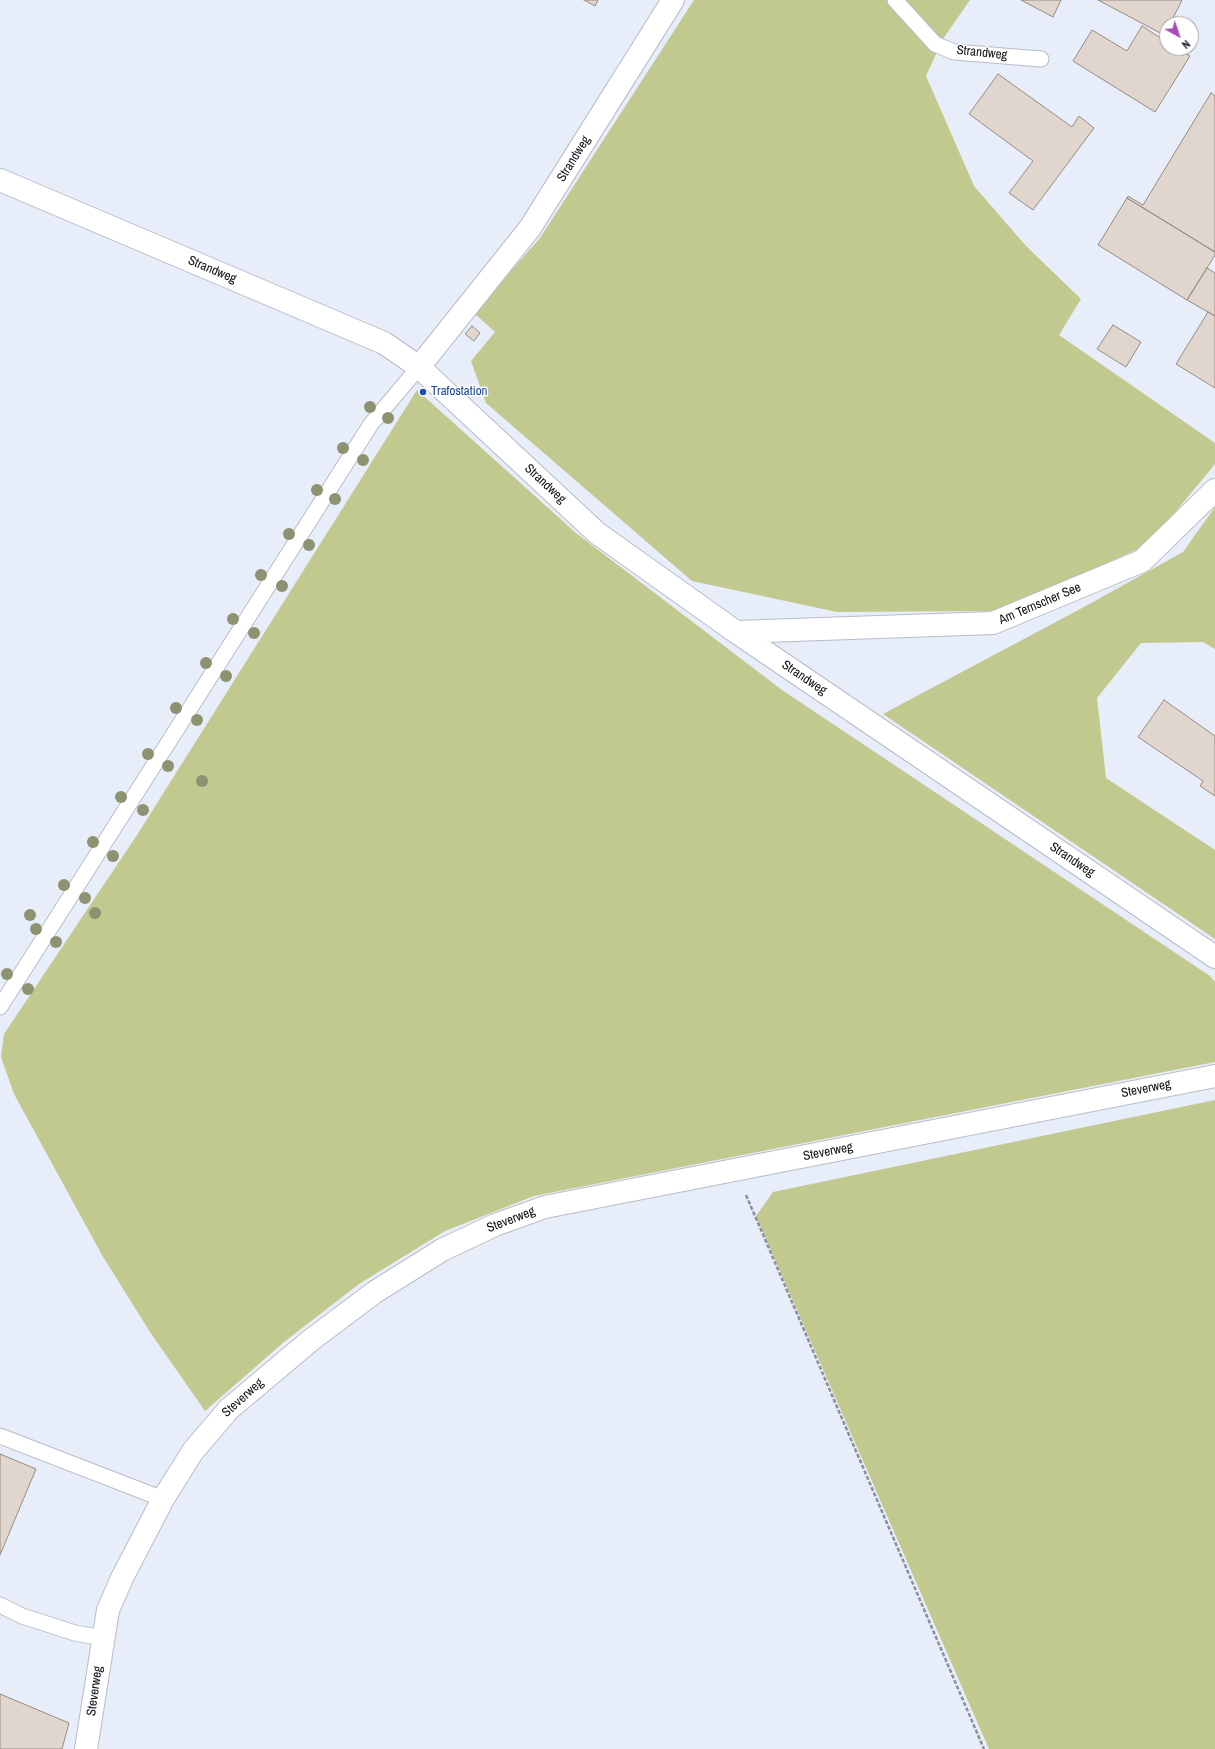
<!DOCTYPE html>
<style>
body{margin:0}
#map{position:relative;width:1215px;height:1749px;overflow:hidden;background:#e7edf9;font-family:"Archivo Narrow",sans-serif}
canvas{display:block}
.north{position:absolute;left:1159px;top:16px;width:40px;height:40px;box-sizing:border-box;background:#fff;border:1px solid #9fa0a2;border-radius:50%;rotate:140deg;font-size:11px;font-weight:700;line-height:16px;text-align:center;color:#101216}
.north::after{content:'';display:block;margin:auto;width:14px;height:18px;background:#a84bb5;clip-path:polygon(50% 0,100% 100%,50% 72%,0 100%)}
</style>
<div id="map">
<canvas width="1215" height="1749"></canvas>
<div class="north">N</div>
</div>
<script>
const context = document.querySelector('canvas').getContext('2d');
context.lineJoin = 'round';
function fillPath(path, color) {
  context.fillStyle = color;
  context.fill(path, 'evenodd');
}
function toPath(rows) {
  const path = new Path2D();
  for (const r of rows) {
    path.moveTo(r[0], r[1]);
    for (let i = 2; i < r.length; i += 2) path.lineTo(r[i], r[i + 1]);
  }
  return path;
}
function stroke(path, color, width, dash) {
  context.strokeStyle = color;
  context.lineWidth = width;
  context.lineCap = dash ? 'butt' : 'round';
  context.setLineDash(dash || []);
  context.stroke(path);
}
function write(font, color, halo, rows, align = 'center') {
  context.font = font + ' "Archivo Narrow",sans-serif';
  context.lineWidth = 3;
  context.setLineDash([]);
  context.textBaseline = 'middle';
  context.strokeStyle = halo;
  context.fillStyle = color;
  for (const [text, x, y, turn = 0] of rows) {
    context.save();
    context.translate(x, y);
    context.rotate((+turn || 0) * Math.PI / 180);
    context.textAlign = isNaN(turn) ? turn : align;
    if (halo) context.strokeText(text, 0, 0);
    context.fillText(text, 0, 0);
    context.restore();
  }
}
const green = toPath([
 [694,0,970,0,943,39,926,76,974,186,1026,246,1081,299,1059,335,1215,443,1215,464,1149,544,1001,611,837,612,692,581,486,403,471,361,495,332,474,313,540,238],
 [417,390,576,533,782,690,1210,976,1215,982,1215,1062,534,1196,445,1231,359,1284,284,1342,205,1411,150,1332,102,1255,14,1094,1,1057,4,1034,137,835],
 [1215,507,1215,649,1203,642,1141,643,1097,698,1106,778,1215,850,1215,939,883,714,1084,607,1183,552],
 [1215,1100,1215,1749,989,1749,756,1216,773,1192]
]);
const building = toPath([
 [584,0,598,0,595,6,584,0],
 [1021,0,1061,0,1053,17,1021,0],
 [1098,0,1182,0,1170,24,1167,24,1164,35,1098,0],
 [1142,26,1167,42,1167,48,1177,48,1190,56,1155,112,1073,61,1092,30,1127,51,1142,26],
 [998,74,1072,127,1079,116,1094,128,1033,210,1009,193,1033,161,969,114,998,74],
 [1211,93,1215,96,1215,252,1127,198,1128,196,1143,205,1211,93],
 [1127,198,1215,252,1215,255,1187,300,1098,245,1127,198],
 [1207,268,1215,273,1215,316,1187,300,1207,268],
 [1208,312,1215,316,1215,388,1176,364,1208,312],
 [1113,325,1141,342,1126,367,1097,349,1113,325],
 [472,326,480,333,474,341,465,334,472,326],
 [1164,700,1215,736,1215,796,1200,786,1203,781,1138,737,1164,700],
 [0,1454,36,1469,0,1555,0,1454],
 [0,1694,69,1723,62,1749,0,1749,0,1694]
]);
const path = toPath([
 [746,1195,984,1749]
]);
const lane = toPath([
 [895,0,935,44,954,52,1041,59],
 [0,1007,371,424,419,367],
 [0,1436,163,1499],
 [0,1605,22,1616,75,1633,103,1638]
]);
const street = toPath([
 [0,180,384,343,419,367,597,533,736,632,1215,957],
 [419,367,530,228,673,0],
 [736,632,993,623,1142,561,1215,490],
 [86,1749,108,1610,122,1578,163,1499,193,1451,229,1409,311,1340,375,1292,442,1250,495,1225,545,1207,1215,1076]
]);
const trees = [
 [370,407],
 [388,418],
 [343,448],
 [363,460],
 [317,490],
 [335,499],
 [289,534],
 [309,545],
 [261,575],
 [282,586],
 [233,619],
 [254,633],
 [206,663],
 [226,676],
 [176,708],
 [197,720],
 [148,754],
 [168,766],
 [202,781],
 [121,797],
 [143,810],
 [93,842],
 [113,856],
 [64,885],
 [85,898],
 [95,913],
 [30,915],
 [36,929],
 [56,942],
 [7,974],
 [28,989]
];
const markers = [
 [423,392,4,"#1a4fb4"]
];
const streetNames = [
 ["Strandweg",982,53,6],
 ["Strandweg",574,159,-58],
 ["Strandweg",212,270,23],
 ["Strandweg",545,484,43],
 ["Am Ternscher See",1040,604,-23],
 ["Strandweg",804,678,34],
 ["Strandweg",1072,860,34],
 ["Steverweg",1146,1089,-11],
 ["Steverweg",828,1152,-11],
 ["Steverweg",511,1220,-21],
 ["Steverweg",243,1398,-42],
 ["Steverweg",95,1691,-82]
];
const transitNames = [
 ["Trafostation",431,392]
];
fillPath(green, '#c1c98e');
fillPath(building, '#e1d6ce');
stroke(building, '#958b83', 1);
stroke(lane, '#b7bdc8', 17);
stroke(street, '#b7bdc8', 24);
stroke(path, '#8b8f97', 2.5, [4, 2]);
stroke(lane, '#fff', 15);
stroke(street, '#fff', 22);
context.fillStyle = '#8d9370';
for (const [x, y] of trees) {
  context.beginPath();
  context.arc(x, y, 6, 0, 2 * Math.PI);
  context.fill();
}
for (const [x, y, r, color] of markers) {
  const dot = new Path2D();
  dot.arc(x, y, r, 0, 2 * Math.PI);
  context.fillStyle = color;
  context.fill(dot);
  stroke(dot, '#fff', 1.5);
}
write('13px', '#101216', '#fff', streetNames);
write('13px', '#164399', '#fff', transitNames, 'left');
</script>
